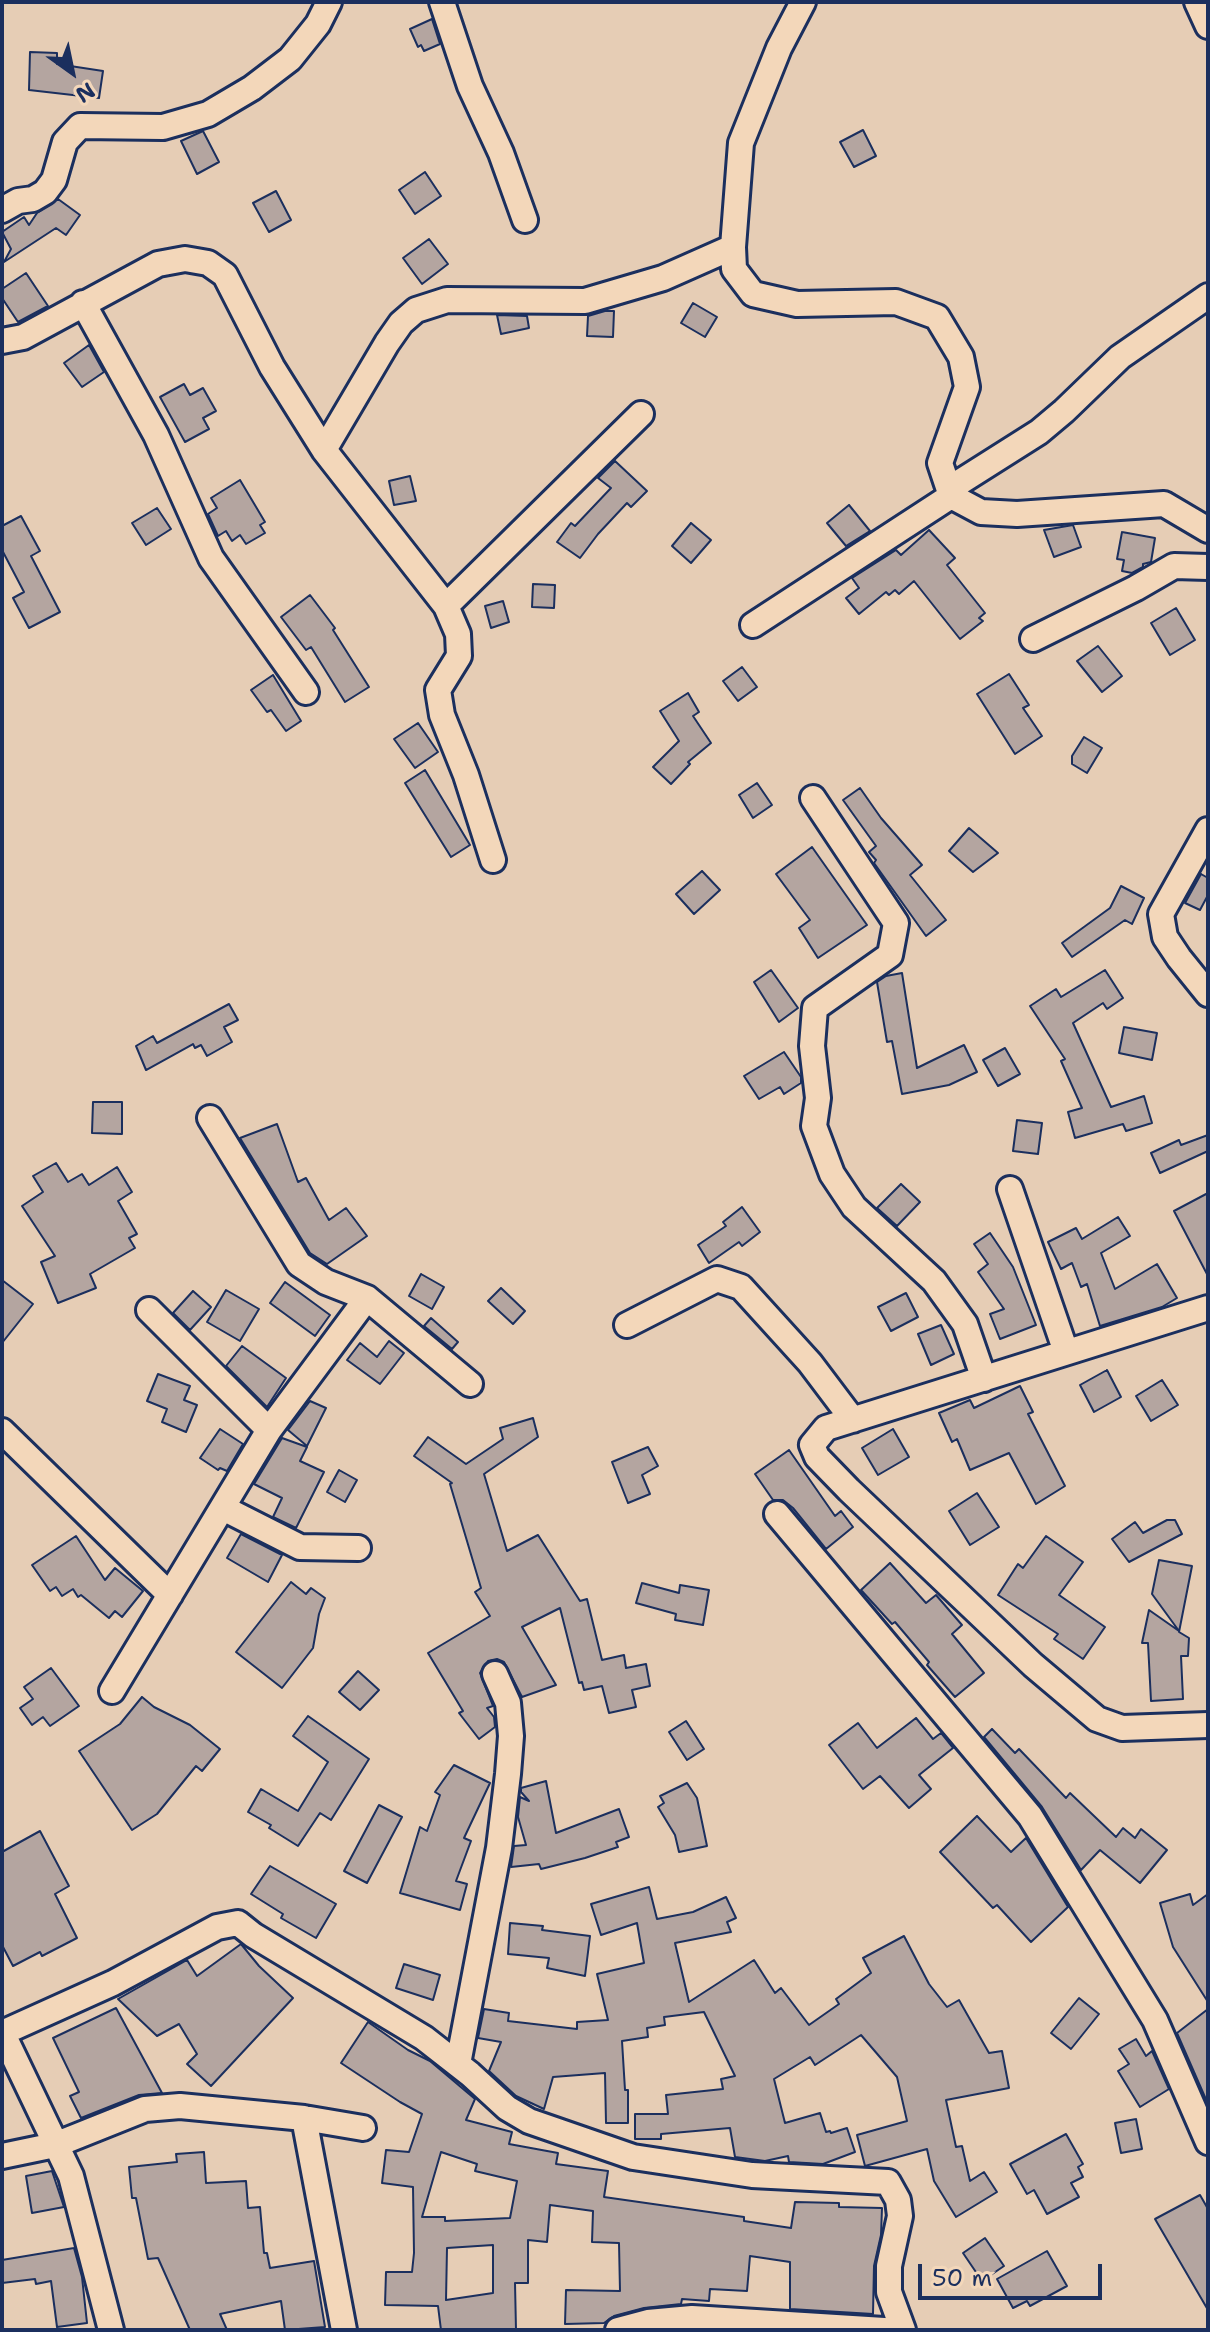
<!DOCTYPE html>
<style>
body{margin:0}
#map{position:relative;width:1210px;height:2332px;overflow:hidden;background:#e6cdb5;font-family:"Shantell Sans",sans-serif}
canvas{display:block}
.frame{position:absolute;inset:0;border:4px solid #1b2f5e;pointer-events:none}
.north{position:absolute;left:32px;top:32px;width:80px;height:80px;-webkit-text-stroke:6px #f3d7ba;paint-order:stroke;rotate:147deg;font-size:22px;font-weight:700;line-height:32px;text-align:center;color:#1b2f5e}
.north::after{content:'';display:block;margin:auto;width:28px;height:36px;background:#1b2f5e;clip-path:polygon(50% 0,100% 100%,50% 72%,0 100%)}
.scale{position:absolute;left:918px;top:2264px;width:184px;height:36px;box-sizing:border-box;border:4px solid #1b2f5e;border-top:0;padding-left:10px;font-size:24px;line-height:28px;white-space:nowrap;color:#1b2f5e;-webkit-text-stroke:6px #f3d7ba;paint-order:stroke}
</style>
<div id="map">
<canvas width="1210" height="2332"></canvas>
<div class="frame"></div>
<div class="north">N</div>
<div class="scale">50 m</div>
</div>
<script>
const context = document.querySelector('canvas').getContext('2d');
context.lineJoin = 'round';
function fillPath(path, color) {
  context.fillStyle = color;
  context.fill(path, 'evenodd');
}
function toPath(rows) {
  const path = new Path2D();
  for (const r of rows) {
    path.moveTo(r[0], r[1]);
    for (let i = 2; i < r.length; i += 2) path.lineTo(r[i], r[i + 1]);
  }
  return path;
}
function stroke(path, color, width, dash) {
  context.strokeStyle = color;
  context.lineWidth = width;
  context.lineCap = dash ? 'butt' : 'round';
  context.setLineDash(dash || []);
  context.stroke(path);
}
const building = toPath([
 [432,19,440,44,424,51,421,45,418,47,410,29,432,19],
 [30,52,57,53,57,64,103,71,99,98,29,90,30,52],
 [863,130,876,156,854,167,840,142,863,130],
 [203,131,219,162,197,174,181,141,203,131],
 [425,172,441,196,415,214,399,190,425,172],
 [276,191,291,220,269,232,253,203,276,191],
 [58,199,80,215,66,235,56,228,4,262,11,249,2,232,24,217,29,225,37,213,58,199],
 [429,239,448,264,422,284,403,258,429,239],
 [26,273,48,306,18,322,2,298,2,289,26,273],
 [693,303,717,317,705,337,681,323,693,303],
 [605,311,614,311,613,337,587,336,588,316,605,311],
 [497,315,527,316,529,328,501,334,497,315],
 [89,345,104,372,82,387,64,363,89,345],
 [184,384,190,395,203,388,216,411,203,418,209,429,185,442,160,397,184,384],
 [615,461,647,491,631,507,627,503,598,534,580,558,557,542,571,523,575,526,611,488,598,478,615,461],
 [410,476,416,501,394,505,389,481,410,476],
 [240,480,265,522,260,525,265,533,246,544,240,535,232,541,226,531,218,536,208,514,217,508,211,498,240,480],
 [849,505,870,531,846,546,827,523,849,505],
 [157,508,171,529,146,545,132,523,157,508],
 [21,516,40,551,31,556,60,612,29,628,13,598,24,592,2,550,2,526,21,516],
 [691,523,711,540,691,563,672,546,691,523],
 [1073,525,1081,547,1054,557,1044,530,1073,525],
 [929,530,955,558,947,565,985,613,979,618,983,621,960,639,914,581,899,594,895,590,889,595,886,592,859,614,846,598,859,588,852,578,896,550,901,555,929,530],
 [1122,532,1155,538,1151,562,1143,564,1143,567,1132,573,1122,571,1124,560,1117,559,1122,532],
 [533,584,555,585,554,608,532,607,533,584],
 [310,595,335,628,333,630,369,687,345,702,311,647,306,650,281,617,310,595],
 [503,601,509,622,491,628,485,606,503,601],
 [1176,608,1195,640,1170,655,1151,623,1176,608],
 [1098,646,1122,676,1102,692,1077,661,1098,646],
 [742,667,757,687,738,701,723,681,742,667],
 [1009,674,1029,705,1023,708,1042,736,1015,754,977,694,1009,674],
 [273,675,301,721,286,731,271,710,267,712,251,690,273,675],
 [688,693,699,712,693,716,711,743,688,762,690,764,671,784,653,767,679,741,660,711,688,693],
 [418,723,438,752,415,768,394,739,418,723],
 [1084,737,1102,748,1087,773,1072,764,1072,756,1084,737],
 [425,770,470,845,451,857,405,783,425,770],
 [757,783,772,805,753,818,739,795,757,783],
 [860,788,881,818,922,865,910,875,946,920,926,936,874,863,876,860,869,852,876,846,843,800,860,788],
 [969,828,998,853,973,872,949,851,969,828],
 [812,847,867,925,818,958,799,928,810,920,776,874,812,847],
 [702,871,720,890,694,914,676,894,702,871],
 [1201,874,1208,878,1208,895,1200,910,1185,903,1201,874],
 [1121,886,1144,898,1132,924,1125,920,1072,957,1062,943,1110,908,1121,886],
 [771,970,798,1008,779,1022,754,982,771,970],
 [1105,970,1123,998,1107,1009,1103,1003,1073,1023,1111,1107,1144,1096,1152,1123,1126,1131,1123,1124,1075,1138,1068,1112,1082,1108,1061,1061,1065,1059,1030,1006,1056,989,1061,997,1105,970],
 [902,973,917,1068,964,1045,977,1072,949,1085,902,1094,892,1041,887,1042,877,982,886,976,902,973],
 [229,1004,238,1020,224,1027,232,1042,207,1056,201,1045,195,1048,193,1044,146,1070,136,1046,153,1036,157,1043,229,1004],
 [1124,1027,1157,1033,1152,1060,1119,1053,1124,1027],
 [1005,1048,1020,1074,998,1086,983,1060,1005,1048],
 [784,1052,801,1077,801,1083,784,1094,780,1087,759,1099,744,1076,784,1052],
 [93,1102,122,1102,122,1134,92,1133,93,1102],
 [1017,1120,1042,1123,1038,1154,1013,1151,1017,1120],
 [277,1124,298,1182,306,1178,329,1220,346,1208,367,1236,327,1264,310,1253,240,1138,277,1124],
 [1208,1135,1208,1151,1160,1173,1151,1153,1179,1140,1181,1145,1208,1135],
 [56,1163,68,1182,82,1174,89,1185,117,1167,132,1192,118,1201,137,1234,129,1238,135,1248,90,1274,96,1288,58,1303,41,1262,55,1256,22,1206,43,1192,33,1176,56,1163],
 [901,1184,920,1202,897,1226,877,1208,901,1184],
 [1208,1193,1208,1276,1174,1211,1208,1193],
 [742,1207,760,1232,742,1246,739,1242,709,1263,698,1245,726,1226,723,1222,742,1207],
 [1118,1217,1130,1236,1101,1253,1115,1289,1157,1264,1177,1298,1162,1307,1100,1326,1087,1284,1081,1287,1072,1263,1061,1269,1048,1242,1076,1228,1082,1239,1118,1217],
 [990,1233,1013,1267,1036,1325,1000,1339,990,1314,1004,1309,978,1272,988,1264,974,1244,990,1233],
 [421,1274,444,1287,432,1309,409,1296,421,1274],
 [2,1280,33,1304,2,1343,2,1280],
 [285,1282,330,1315,315,1336,270,1303,285,1282],
 [501,1288,525,1311,513,1324,488,1301,501,1288],
 [226,1290,259,1309,240,1341,207,1322,226,1290],
 [193,1291,211,1307,190,1330,173,1313,193,1291],
 [906,1293,918,1317,891,1331,878,1307,906,1293],
 [431,1318,458,1342,452,1349,424,1326,431,1318],
 [941,1325,954,1354,931,1365,918,1334,941,1325],
 [389,1341,404,1353,380,1384,347,1360,360,1343,377,1357,389,1341],
 [242,1346,286,1378,267,1407,226,1366,242,1346],
 [1107,1370,1121,1397,1094,1412,1080,1385,1107,1370],
 [158,1374,190,1386,184,1400,197,1405,186,1432,162,1422,167,1409,147,1401,158,1374],
 [1162,1380,1178,1405,1151,1421,1136,1396,1162,1380],
 [1020,1386,1033,1412,1028,1414,1065,1486,1036,1504,1009,1453,970,1470,957,1439,952,1442,939,1413,970,1400,974,1408,1020,1386],
 [310,1401,326,1408,307,1446,288,1430,310,1401],
 [533,1418,538,1437,484,1474,507,1551,538,1535,580,1601,587,1599,602,1660,624,1655,626,1668,646,1664,650,1686,632,1690,636,1707,609,1713,602,1686,584,1690,582,1682,579,1683,560,1608,522,1627,556,1685,522,1697,504,1662,497,1659,488,1661,480,1673,493,1706,487,1708,494,1717,495,1727,479,1739,459,1713,463,1711,428,1653,490,1616,475,1592,481,1588,450,1484,452,1483,414,1456,428,1437,466,1464,503,1439,500,1428,533,1418],
 [220,1429,243,1444,227,1471,220,1468,218,1470,200,1458,220,1429],
 [893,1429,909,1457,878,1475,862,1448,893,1429],
 [282,1438,307,1447,300,1461,324,1472,296,1528,273,1517,282,1498,254,1484,282,1438],
 [648,1447,658,1466,642,1475,650,1494,628,1503,612,1462,648,1447],
 [789,1450,835,1516,841,1511,853,1527,826,1549,793,1508,783,1500,773,1500,755,1474,789,1450],
 [339,1470,357,1480,345,1502,327,1492,339,1470],
 [977,1493,999,1527,970,1545,949,1511,977,1493],
 [1167,1520,1175,1520,1182,1534,1129,1562,1112,1539,1135,1522,1143,1533,1167,1520],
 [241,1534,282,1555,268,1582,227,1558,241,1534],
 [76,1536,105,1580,115,1568,143,1591,122,1617,115,1611,109,1618,81,1595,78,1597,73,1589,62,1596,56,1587,50,1591,32,1565,76,1536],
 [1046,1536,1083,1562,1059,1595,1105,1627,1083,1659,1054,1639,1058,1634,998,1595,1018,1564,1023,1568,1046,1536],
 [1159,1560,1192,1566,1179,1632,1189,1638,1188,1656,1181,1656,1183,1699,1151,1701,1148,1643,1142,1643,1149,1610,1179,1631,1152,1594,1159,1560],
 [890,1563,926,1603,936,1595,962,1625,952,1634,984,1673,955,1697,927,1665,929,1662,895,1622,892,1624,861,1590,890,1563],
 [291,1582,306,1594,311,1588,325,1598,319,1614,313,1648,282,1688,236,1652,291,1582],
 [642,1583,679,1593,680,1585,709,1590,703,1625,675,1620,676,1614,636,1603,642,1583],
 [51,1668,79,1706,50,1726,43,1717,32,1725,20,1708,33,1699,24,1687,51,1668],
 [358,1671,379,1690,360,1710,339,1692,358,1671],
 [142,1697,154,1707,190,1725,220,1749,202,1771,196,1766,157,1814,132,1830,79,1751,120,1724,142,1697],
 [308,1716,369,1759,331,1820,320,1813,298,1846,269,1828,271,1825,248,1812,261,1789,298,1811,328,1762,293,1736,308,1716],
 [916,1718,933,1739,941,1733,953,1748,919,1775,931,1789,909,1808,880,1776,863,1789,829,1745,858,1723,877,1748,916,1718],
 [686,1721,704,1749,687,1760,669,1732,686,1721],
 [992,1729,1015,1753,1019,1749,1066,1798,1070,1793,1116,1837,1123,1828,1135,1838,1141,1829,1167,1850,1140,1883,1100,1850,1081,1870,1042,1807,984,1737,992,1729],
 [454,1765,490,1783,464,1838,471,1841,456,1881,467,1884,460,1910,400,1893,420,1827,427,1831,440,1795,435,1792,454,1765],
 [546,1781,556,1833,619,1809,629,1837,616,1842,618,1847,585,1858,541,1869,539,1864,511,1867,514,1846,526,1845,518,1817,520,1797,529,1801,521,1792,521,1788,546,1781],
 [687,1783,697,1798,707,1846,679,1852,675,1835,658,1807,664,1803,660,1796,687,1783],
 [379,1805,402,1817,367,1883,344,1871,379,1805],
 [977,1816,1011,1852,1026,1838,1068,1907,1031,1942,997,1905,993,1908,940,1852,977,1816],
 [40,1831,69,1886,55,1894,77,1938,42,1956,40,1952,13,1966,2,1945,2,1852,40,1831],
 [270,1866,336,1904,316,1938,281,1918,283,1914,251,1894,270,1866],
 [649,1887,657,1919,693,1912,726,1897,736,1918,727,1922,731,1932,675,1943,689,2002,754,1960,775,1993,781,1988,809,2025,839,2004,836,1999,871,1973,863,1958,904,1936,929,1984,947,2007,959,2000,989,2053,1002,2051,1009,2088,946,2100,956,2147,962,2146,970,2181,984,2172,997,2192,956,2217,934,2181,927,2149,865,2166,857,2135,907,2121,897,2077,861,2035,815,2065,810,2057,774,2079,785,2123,820,2113,826,2132,830,2131,831,2133,847,2128,855,2152,823,2164,789,2162,788,2156,765,2161,735,2157,730,2128,661,2134,661,2139,635,2139,635,2114,668,2114,666,2095,723,2089,721,2079,735,2076,704,2012,664,2017,665,2025,647,2028,648,2037,622,2041,625,2090,628,2090,628,2123,606,2123,605,2073,553,2077,544,2109,516,2096,489,2071,501,2042,478,2038,484,2009,509,2013,508,2021,577,2029,577,2022,608,2020,597,1974,644,1963,637,1923,601,1935,591,1904,649,1887],
 [1190,1894,1193,1905,1208,1894,1208,2002,1173,1947,1160,1903,1190,1894],
 [510,1923,543,1926,542,1930,590,1936,585,1976,547,1968,549,1958,508,1954,510,1923],
 [241,1944,259,1966,293,1998,211,2086,187,2064,197,2054,179,2024,157,2036,118,1999,187,1960,197,1976,241,1944],
 [404,1964,440,1975,433,2000,396,1988,404,1964],
 [1079,1998,1099,2014,1071,2049,1051,2033,1079,1998],
 [116,2008,162,2093,139,2095,81,2118,70,2096,79,2092,53,2038,116,2008],
 [1208,2009,1208,2104,1177,2033,1208,2009],
 [368,2022,408,2050,430,2061,475,2099,466,2120,512,2132,509,2144,558,2153,556,2164,608,2171,604,2197,744,2217,744,2221,791,2228,795,2202,839,2203,839,2207,882,2208,881,2235,874,2266,873,2314,790,2309,790,2262,750,2256,747,2291,710,2289,709,2301,682,2299,681,2304,644,2308,614,2316,604,2323,565,2324,566,2290,620,2291,619,2243,592,2242,593,2211,550,2205,547,2242,528,2240,528,2283,515,2283,516,2330,441,2330,438,2306,385,2305,386,2272,412,2272,414,2253,413,2187,382,2183,386,2150,409,2152,422,2114,400,2102,341,2063,368,2022],
 [441,2152,477,2164,475,2171,517,2181,510,2218,445,2221,445,2217,422,2217,441,2152],
 [493,2245,493,2293,446,2300,447,2248,493,2245],
 [1136,2039,1146,2056,1152,2051,1169,2089,1140,2107,1118,2071,1129,2064,1119,2049,1136,2039],
 [1136,2119,1142,2149,1121,2153,1115,2123,1136,2119],
 [1066,2134,1083,2164,1078,2167,1083,2177,1071,2183,1079,2197,1047,2214,1034,2190,1027,2194,1010,2164,1066,2134],
 [204,2152,206,2183,246,2181,248,2208,260,2207,264,2253,267,2253,270,2268,314,2261,325,2327,285,2330,281,2301,220,2314,227,2330,190,2330,158,2258,148,2259,136,2198,132,2198,129,2167,177,2162,176,2154,204,2152],
 [52,2171,64,2207,32,2213,26,2176,52,2171],
 [1200,2195,1208,2209,1208,2310,1155,2219,1200,2195],
 [985,2238,1004,2266,982,2281,963,2253,985,2238],
 [74,2248,82,2277,87,2323,57,2327,51,2281,36,2284,35,2279,2,2283,2,2260,74,2248],
 [1047,2251,1067,2286,1030,2306,1027,2301,1013,2308,997,2279,1047,2251]
]);
const minor = toPath([
 [442,2,470,86,501,153,525,220],
 [803,2,779,48,741,143,733,247,734,269,753,294,797,304,896,302,937,317,961,357,967,387,940,463,951,496,981,512,1017,514,1164,504,1208,530],
 [1197,2,1208,26],
 [2,210,18,201,33,199,45,192,54,180,65,142,80,126,163,127,208,114,252,88,290,59,318,24,329,2],
 [83,303,156,435,211,558,306,692],
 [2,341,23,337,158,264,185,259,208,263,225,275,272,367,324,450,446,606,458,634,459,656,438,690,442,715,466,775,493,860],
 [324,450,387,343,401,323,416,310,447,300,585,301,663,278,733,247],
 [949,489,1039,432,1064,411,1120,357,1208,296],
 [446,606,641,414],
 [753,625,951,496],
 [1033,639,1136,588,1174,566,1208,567],
 [813,798,896,923,890,955,815,1008,812,1046,818,1098,814,1126,832,1174,854,1207,934,1281,965,1324,984,1379],
 [1208,830,1161,914,1165,937,1179,958,1208,994],
 [210,1118,299,1264,326,1282,367,1298,470,1384],
 [1010,1189,1066,1352],
 [1208,1308,826,1428,812,1445,817,1457,849,1490,1033,1665,1097,1719,1122,1728,1208,1725],
 [149,1310,269,1430],
 [627,1325,717,1279,741,1287,810,1363,853,1420],
 [2,1431,170,1595],
 [223,1508,300,1547,358,1548],
 [777,1514,1030,1816,1155,2020,1208,2142],
 [112,1691,269,1430,367,1298],
 [2,2032,71,2176,111,2330],
 [2,2033,113,1983,217,1927,238,1923,253,1935,424,2038,470,2074,507,2108,529,2121,633,2157,752,2175,888,2182,898,2200,900,2216,889,2266,889,2292,903,2330],
 [458,2064,499,1848,508,1774,511,1736,508,1703,495,1674],
 [304,2118,344,2330],
 [2,2156,55,2145,145,2109,180,2106,304,2118,363,2128],
 [618,2330,648,2322,692,2318,884,2330]
]);
fillPath(building, '#b4a5a0');
stroke(building, '#1b2f5e', 2);
stroke(minor, '#1b2f5e', 30);
stroke(minor, '#f3d7ba', 24);
</script>
